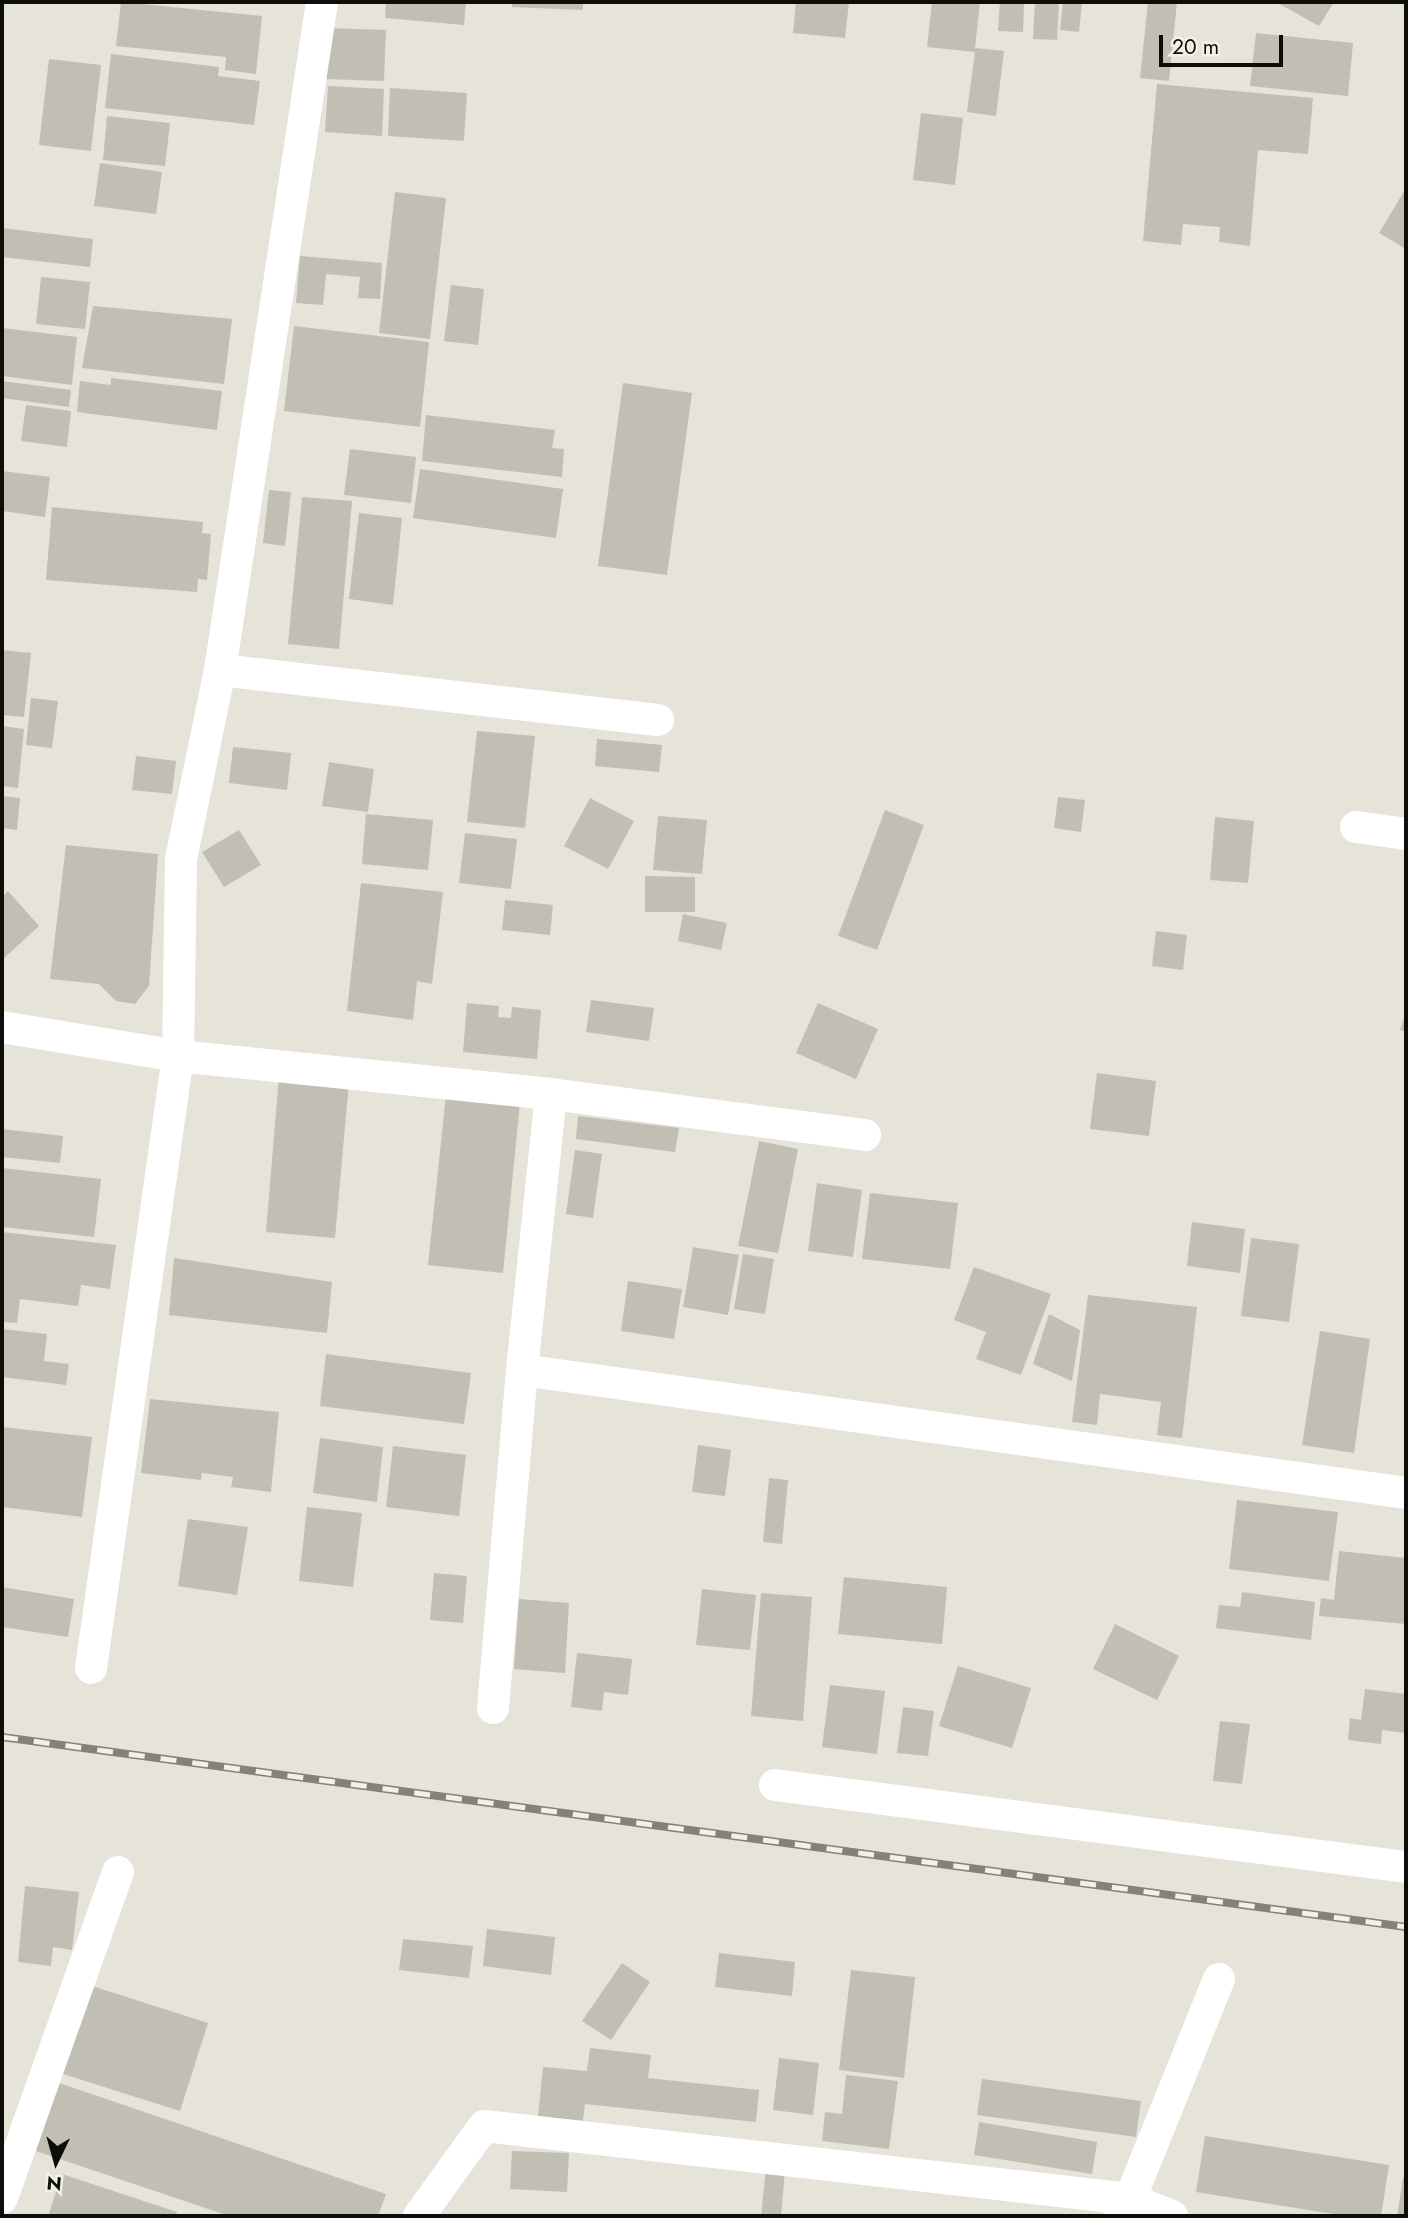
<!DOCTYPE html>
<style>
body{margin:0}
#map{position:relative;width:1408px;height:2218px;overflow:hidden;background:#e6e3d9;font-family:Jost,sans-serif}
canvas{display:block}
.frame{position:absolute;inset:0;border:4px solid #0d0d09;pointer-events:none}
.north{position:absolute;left:21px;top:2127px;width:70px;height:70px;-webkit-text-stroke:5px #f3f1e6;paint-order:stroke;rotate:185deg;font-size:19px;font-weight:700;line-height:28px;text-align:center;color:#0d0d09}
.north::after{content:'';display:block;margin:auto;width:24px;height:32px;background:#0d0d09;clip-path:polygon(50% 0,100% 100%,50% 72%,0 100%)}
.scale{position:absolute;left:1159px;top:35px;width:124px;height:32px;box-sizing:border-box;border:4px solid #0d0d09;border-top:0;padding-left:9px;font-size:21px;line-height:24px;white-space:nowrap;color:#0d0d09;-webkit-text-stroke:5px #f3f1e6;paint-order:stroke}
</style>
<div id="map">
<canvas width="1408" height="2218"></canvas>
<div class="frame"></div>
<div class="north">N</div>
<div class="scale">20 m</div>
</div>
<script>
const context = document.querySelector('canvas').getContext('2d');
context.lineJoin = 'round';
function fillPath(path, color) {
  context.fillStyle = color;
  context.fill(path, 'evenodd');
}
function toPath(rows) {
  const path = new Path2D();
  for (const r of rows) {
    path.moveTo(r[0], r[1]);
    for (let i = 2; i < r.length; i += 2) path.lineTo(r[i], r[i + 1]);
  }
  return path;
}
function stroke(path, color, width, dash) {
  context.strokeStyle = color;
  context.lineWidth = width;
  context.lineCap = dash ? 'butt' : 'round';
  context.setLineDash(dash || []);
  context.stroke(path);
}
const building = toPath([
 [121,2,262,16,256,74,225,70,226,57,116,46],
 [386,2,466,2,464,25,385,18],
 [512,2,583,2,583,10,512,7],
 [796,2,849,2,845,38,793,33],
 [932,2,980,2,975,48,1004,51,996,116,967,112,975,52,927,47],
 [1000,2,1024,2,1023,32,998,31],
 [1035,2,1059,2,1057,40,1033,39],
 [1063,2,1082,2,1079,32,1060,30],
 [1148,2,1177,2,1169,81,1140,78],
 [1276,2,1334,2,1319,26],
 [328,28,386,30,384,81,325,79],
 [1256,33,1353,43,1348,96,1250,86],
 [111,54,219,67,218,76,260,81,254,125,105,108],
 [49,59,101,65,91,151,39,145],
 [1157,84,1313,98,1308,154,1258,150,1250,246,1219,242,1220,227,1183,224,1181,245,1143,241],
 [328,86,384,89,382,136,325,132],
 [390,88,467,93,464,141,388,136],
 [921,113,963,118,955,185,913,180],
 [107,116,170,123,165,166,103,160],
 [100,163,162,172,156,214,94,206],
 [1406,188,1406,249,1379,233],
 [395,192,446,198,430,339,379,333],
 [2,228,93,239,90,267,2,257],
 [300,256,382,263,380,299,358,298,360,277,326,274,323,305,296,303],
 [41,277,90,282,85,329,36,324],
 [451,285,484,289,478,345,444,341],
 [93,306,232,319,224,384,82,368],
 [294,326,429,342,420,427,284,411],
 [2,328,77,337,72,385,2,376],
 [111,378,222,391,217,430,77,412,80,381,111,385],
 [2,381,71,390,69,407,2,398],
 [623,383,692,393,667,575,598,566],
 [26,405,71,411,67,447,21,441],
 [426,415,555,430,552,448,564,449,562,477,422,461],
 [350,449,416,457,411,503,344,495],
 [420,469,563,489,556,538,413,518],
 [2,471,50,477,45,517,2,511],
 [269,490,291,492,285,546,263,543],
 [302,497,352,501,339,649,288,644],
 [52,507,203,522,202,533,211,534,207,580,198,579,197,592,46,580],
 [359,513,402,518,393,605,349,599],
 [2,650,31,653,24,717,2,715],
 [31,698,58,701,52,748,26,745],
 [2,726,24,729,18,788,2,786],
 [477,731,535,736,525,828,467,822],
 [597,739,662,745,659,772,595,766],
 [233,747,291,753,287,790,229,783],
 [136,756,176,761,172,794,132,790],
 [329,762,374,769,368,812,322,806],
 [2,796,20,798,17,830,2,828],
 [1058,797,1085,800,1081,832,1054,828],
 [590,798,634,821,608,869,564,846],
 [885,810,924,825,877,950,838,936],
 [366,814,433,820,428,870,362,864],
 [658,816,707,820,702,874,653,870],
 [1215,817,1254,821,1248,883,1210,880],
 [239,830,261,865,224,887,202,852],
 [465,833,517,839,511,889,459,883],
 [66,845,158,854,149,986,135,1004,116,1001,99,984,50,979],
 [645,876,695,877,695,912,645,912],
 [361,883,443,892,432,984,417,981,413,1020,347,1011],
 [8,891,39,926,2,960,2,897],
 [505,900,553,905,550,935,502,930],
 [683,914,727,923,721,950,678,941],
 [1156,931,1187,935,1183,970,1152,966],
 [591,1000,654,1008,649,1041,586,1032],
 [467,1003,499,1006,498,1017,511,1018,512,1007,541,1010,537,1059,463,1052],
 [818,1003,878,1029,856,1079,796,1053],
 [1406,1013,1406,1032,1400,1030],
 [1097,1073,1156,1081,1149,1136,1090,1129],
 [279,1076,349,1082,335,1238,266,1232],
 [446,1095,520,1103,503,1273,428,1265],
 [578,1116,679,1128,675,1152,576,1139],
 [2,1129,63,1136,60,1163,2,1157],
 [759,1141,798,1149,778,1253,738,1246],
 [575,1150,602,1154,593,1218,566,1214],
 [2,1168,101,1179,94,1237,2,1227],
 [817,1183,862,1190,853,1257,808,1251],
 [870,1193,958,1203,950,1269,862,1259],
 [1192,1222,1245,1229,1240,1273,1187,1266],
 [2,1232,116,1245,110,1289,81,1285,78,1306,20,1299,17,1323,2,1322],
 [1251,1238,1299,1244,1289,1322,1241,1316],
 [693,1247,739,1255,728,1315,683,1307],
 [743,1254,774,1259,765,1314,734,1309],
 [174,1258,332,1282,327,1333,169,1315],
 [974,1267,1051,1294,1021,1375,976,1359,986,1332,954,1320],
 [628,1281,682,1289,674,1339,621,1331],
 [1088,1295,1197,1307,1182,1438,1157,1435,1161,1402,1100,1394,1097,1425,1072,1422],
 [1049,1314,1080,1330,1072,1381,1033,1364],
 [2,1329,47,1334,44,1361,69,1364,66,1385,2,1377],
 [1320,1331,1370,1339,1354,1453,1302,1445],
 [326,1354,471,1373,464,1424,320,1406],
 [150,1399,279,1412,271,1492,231,1487,233,1477,202,1473,201,1480,141,1473],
 [2,1427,92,1437,82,1517,2,1507],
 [320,1438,383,1447,377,1502,313,1493],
 [698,1445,731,1450,725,1496,692,1492],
 [393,1446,466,1455,459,1516,386,1507],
 [769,1478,788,1480,782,1544,763,1542],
 [1237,1500,1338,1512,1329,1581,1229,1569],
 [307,1507,362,1513,353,1587,299,1581],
 [188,1519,248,1527,237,1595,178,1586],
 [1339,1551,1406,1558,1406,1624,1319,1616,1321,1598,1334,1600],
 [434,1573,467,1576,463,1623,430,1620],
 [844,1577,947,1587,942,1644,838,1634],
 [2,1587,74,1599,68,1637,2,1627],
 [702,1589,756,1595,750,1650,696,1645],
 [1242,1592,1315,1602,1311,1640,1216,1628,1219,1605,1240,1607],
 [761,1593,812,1597,803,1721,751,1716],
 [519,1599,569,1603,565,1673,514,1669],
 [1115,1624,1179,1656,1157,1700,1093,1669],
 [577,1653,632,1659,628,1695,604,1692,602,1711,571,1707],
 [958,1666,1031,1688,1012,1748,939,1726],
 [830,1685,885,1691,877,1754,822,1747],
 [1365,1689,1406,1694,1406,1733,1382,1730,1381,1744,1348,1740,1350,1718,1361,1720],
 [903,1707,934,1711,928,1756,897,1753],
 [1220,1721,1250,1724,1242,1784,1213,1781],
 [25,1886,79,1892,72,1950,53,1947,51,1966,18,1962],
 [487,1929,555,1937,551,1975,483,1966],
 [403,1939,473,1946,469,1978,399,1970],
 [719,1953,795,1962,792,1996,715,1987],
 [622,1963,650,1982,611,2040,582,2021],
 [851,1970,915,1977,904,2078,839,2070],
 [92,1986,208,2023,180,2111,63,2074],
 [590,2048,651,2055,648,2078,759,2090,756,2122,585,2104,583,2121,538,2116,543,2067,587,2071],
 [779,2058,819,2063,813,2115,773,2110],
 [846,2075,898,2081,889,2149,822,2141,825,2112,842,2114],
 [982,2079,1141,2101,1136,2137,977,2115],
 [59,2083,386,2194,378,2216,229,2216,36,2151],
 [979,2122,1097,2142,1092,2174,974,2155],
 [1205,2136,1389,2165,1381,2216,1346,2216,1196,2192],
 [512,2151,569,2153,567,2192,510,2189],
 [766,2168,785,2170,781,2216,761,2216],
 [62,2174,177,2212,176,2216,48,2216],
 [1403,2178,1406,2178,1406,2216,1397,2216]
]);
const minor = toPath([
 [220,670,658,720],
 [1356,827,1406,834],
 [2,1027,178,1056,551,1094,865,1135],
 [522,1370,1406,1493],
 [91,1668,178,1056,181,859,220,670,322,2],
 [493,1708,522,1370,551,1094],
 [775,1785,1406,1867],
 [2,2198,118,1872],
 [419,2216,484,2126,1130,2199,1172,2216],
 [1120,2216,1130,2199,1219,1979]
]);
const rail = toPath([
 [2,1737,1406,1927]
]);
fillPath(building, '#c1beb4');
stroke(minor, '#fff', 32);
stroke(rail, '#83817a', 8);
stroke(rail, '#f3f1e6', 5, [16]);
</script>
